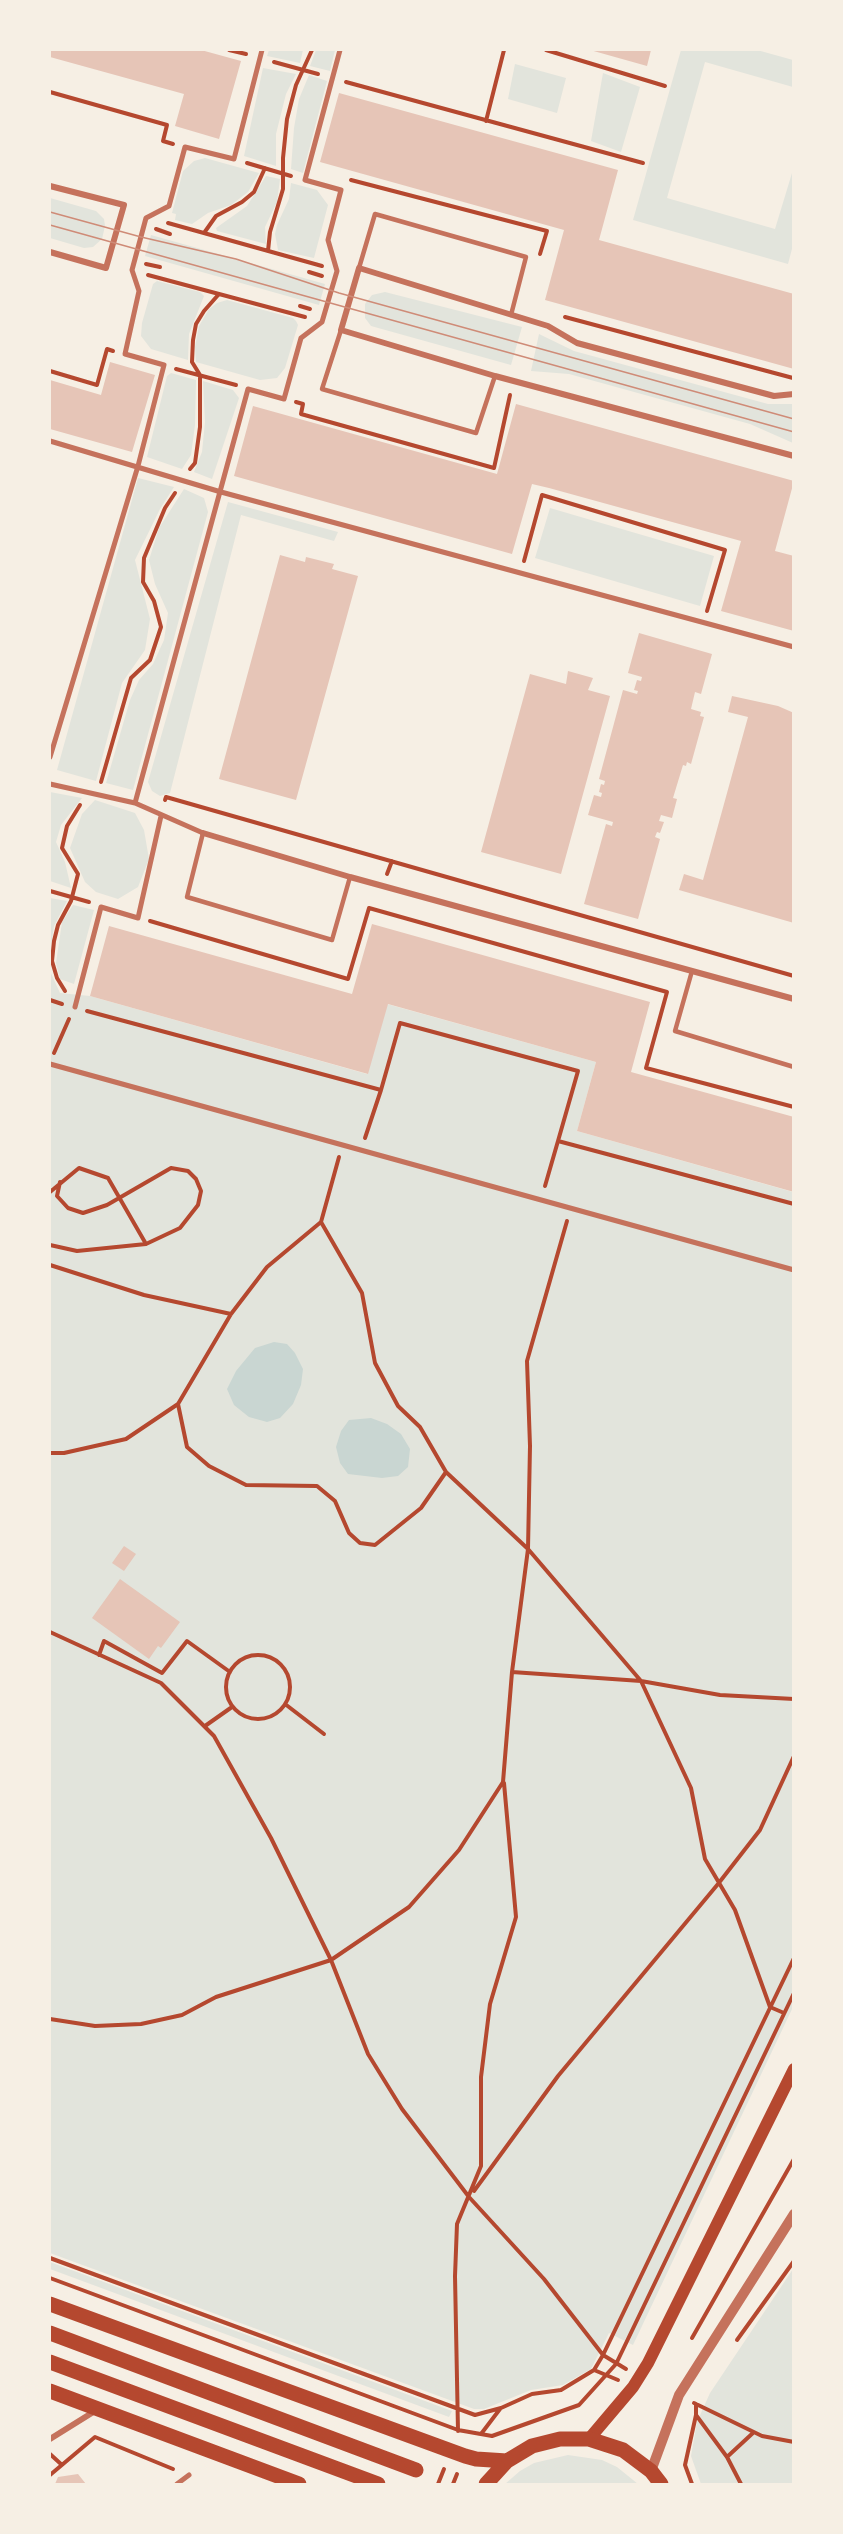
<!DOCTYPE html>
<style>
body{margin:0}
#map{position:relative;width:843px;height:2534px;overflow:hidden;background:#f6efe4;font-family:Lora,serif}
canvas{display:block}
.frame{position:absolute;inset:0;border:51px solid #f6efe4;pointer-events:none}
</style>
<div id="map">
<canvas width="843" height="2534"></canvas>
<div class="frame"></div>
</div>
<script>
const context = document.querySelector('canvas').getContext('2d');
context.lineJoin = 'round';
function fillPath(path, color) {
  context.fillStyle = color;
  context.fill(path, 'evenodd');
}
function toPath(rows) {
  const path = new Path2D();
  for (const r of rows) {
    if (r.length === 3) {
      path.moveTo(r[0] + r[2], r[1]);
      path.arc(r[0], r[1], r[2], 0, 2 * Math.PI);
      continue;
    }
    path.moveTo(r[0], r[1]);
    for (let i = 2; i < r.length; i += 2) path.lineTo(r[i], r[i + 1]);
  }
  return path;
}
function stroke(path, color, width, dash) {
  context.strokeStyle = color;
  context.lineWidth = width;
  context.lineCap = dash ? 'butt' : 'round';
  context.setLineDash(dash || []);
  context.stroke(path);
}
const green = toPath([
 [269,50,303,50,300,63,267,56],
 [316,50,335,50,330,71,310,66],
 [681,50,757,50,793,60,793,87,705,62,667,198,775,229,792,173,793,173,793,245,788,264,633,220],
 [515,64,566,78,557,113,508,99],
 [263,68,296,74,286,94,276,134,276,166,244,156],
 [603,73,640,87,621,152,591,141],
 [309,75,327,81,303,173,291,169,294,128,299,99],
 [205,158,259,173,248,192,231,205,208,213,192,224,175,220,176,214,172,213,183,171,194,161],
 [266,176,280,179,277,202,265,227,266,244,217,231,216,228,247,206],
 [291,183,317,190,328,205,314,258,278,250,275,234,277,225,289,199],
 [50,198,96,211,104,219,105,226,102,239,93,247,84,248,50,238],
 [151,235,325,284,319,305,145,256],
 [157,281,200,292,204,296,189,334,188,360,151,349,141,336,142,323,153,284],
 [385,292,522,327,511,365,371,326,365,318,365,304,372,295],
 [227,300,293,318,296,321,298,325,285,368,277,378,260,380,196,362,195,347,199,326,209,309,217,303],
 [539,334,574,351,768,404,793,404,793,443,750,424,569,374,531,371],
 [171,373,196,380,195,425,191,455,182,469,147,457,167,376],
 [203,381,233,390,239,398,212,479,194,472,202,452,205,422],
 [138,478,174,487,160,509,135,560,150,619,145,650,122,683,96,781,57,770],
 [184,489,204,498,208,512,133,790,106,783,130,700,139,680,153,664,164,640,168,613,155,584,149,560,159,528],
 [228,502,338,532,334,541,241,515,170,793,160,796,152,791,148,782],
 [550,508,714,556,700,606,535,558],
 [50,792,82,798,61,825,56,842,65,862,71,888,50,881],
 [95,800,135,813,144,830,149,859,138,887,118,899,96,892,85,882,70,848,82,814],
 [50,898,67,901,54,926,50,951],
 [73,905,94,910,74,984,60,979,56,963,62,922],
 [50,971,60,993,90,996,367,1074,387,1004,596,1062,577,1131,793,1192,793,2007,633,2345,609,2333,591,2369,563,2385,531,2390,484,2409,474,2409,50,2253],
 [50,2262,452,2411,449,2417,50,2269],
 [793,2269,793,2484,701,2484,691,2456,697,2422,710,2393],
 [568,2455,602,2460,617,2467,638,2484,505,2484,520,2471,534,2463]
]);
const water = toPath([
 [274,1342,287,1344,295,1353,303,1369,301,1385,293,1404,280,1418,267,1422,249,1417,234,1405,227,1389,236,1371,255,1348],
 [371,1418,387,1424,401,1434,410,1449,408,1467,398,1476,382,1478,348,1474,340,1463,336,1447,341,1431,349,1420]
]);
const building = toPath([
 [50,50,201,50,241,61,219,139,175,126,184,94,50,57],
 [590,50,651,50,647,66],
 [339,93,618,170,599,240,794,294,794,369,545,300,564,230,320,162],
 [110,362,155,375,132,452,50,429,50,380,101,395],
 [516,404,794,481,775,551,794,556,794,631,721,611,741,541,549,488,532,484,512,554,234,476,253,406,497,474],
 [280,555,305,562,306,557,334,564,332,569,358,576,296,800,219,779],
 [639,633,712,654,701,694,695,692,691,709,701,712,700,716,704,717,691,764,687,762,686,766,683,765,673,798,677,799,672,818,661,815,659,821,664,822,660,833,657,832,655,837,660,839,638,919,584,904,606,824,612,826,613,822,588,815,594,795,601,797,602,793,599,792,601,784,604,785,605,781,599,779,623,690,637,694,638,691,634,690,637,680,641,681,642,677,628,673],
 [568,671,593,678,588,690,610,696,561,874,481,852,530,674,566,684],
 [732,696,778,706,794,713,794,923,679,890,684,874,703,880,748,717,728,712],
 [372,924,650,1002,631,1072,794,1117,794,1192,577,1131,596,1062,388,1004,368,1074,90,996,109,926,352,994],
 [124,1546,136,1554,124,1571,112,1563],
 [120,1579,180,1622,161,1648,158,1646,149,1659,92,1618],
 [78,2474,86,2484,55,2484,58,2477]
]);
const path = toPath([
 [229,50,246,54],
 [546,50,665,86],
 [274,62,318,74],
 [346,82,643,163],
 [50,92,167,125,163,141,173,144],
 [486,121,504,50],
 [247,163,291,176],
 [351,180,547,231,540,254],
 [168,223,322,266],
 [156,229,170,234],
 [204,233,216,216,242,202,254,192,265,168],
 [268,251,270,232,283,189,283,158,287,119,296,85,312,50],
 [146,264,160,267],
 [309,272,322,276],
 [148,275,305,317],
 [300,306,310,309],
 [565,317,793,378],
 [176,369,236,385],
 [50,371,97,385,107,349,113,351],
 [296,402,303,404,301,414,494,468,510,395],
 [190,469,195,463,200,427,200,375,192,362,193,340,196,324,204,311,219,294],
 [524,561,542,495,725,550,707,611],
 [101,782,131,678,150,660,161,627,154,601,143,582,144,558,165,508,175,493],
 [165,800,166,797,794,976],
 [387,874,392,861],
 [50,891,89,902],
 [150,921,348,979,369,908,667,992,646,1068,794,1107],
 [65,991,57,978,52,961,54,941,58,925,71,901,78,874,62,848,67,826,80,805],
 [50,1000,62,1004],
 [87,1011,381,1090,400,1023,578,1071,558,1141,794,1204],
 [54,1053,69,1019],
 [365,1138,381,1090],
 [339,1157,321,1222,362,1293,375,1363,398,1406,420,1427,446,1472,528,1549,641,1681,691,1788,705,1859,735,1910,770,2007,784,2013],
 [60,1182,57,1196,68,1208,83,1213,107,1205,171,1168,188,1171,196,1179,201,1191,198,1205,180,1228,146,1244],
 [545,1186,558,1141],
 [50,1192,79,1168,108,1178,146,1244,77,1251,50,1245],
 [567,1221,527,1361,530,1446,528,1549,512,1672,503,1782,459,1850,409,1907,331,1960,368,2054,402,2109,469,2197,544,2279,603,2355,626,2369],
 [50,1265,144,1295,231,1314],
 [178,1404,187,1447,209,1466,246,1485,317,1486,335,1501,349,1533,360,1543,375,1545,421,1508,446,1472],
 [50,1453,64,1453,126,1439,178,1404,231,1314,267,1267,321,1222],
 [50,1632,161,1683,214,1736,271,1838,331,1960,216,1997,182,2015,141,2024,95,2026,50,2019],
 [99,1655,104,1641,162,1673,187,1641,230,1672],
 [258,1687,32],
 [512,1672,641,1681,720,1695,794,1699],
 [285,1704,324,1734],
 [205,1726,232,1707],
 [474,2191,558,2076,718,1884,760,1830,794,1756],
 [50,2258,475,2415,501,2408,532,2394,561,2390,594,2370,603,2355,794,1958],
 [50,2278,458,2430,492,2436,579,2405,616,2364,794,1993],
 [692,2338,794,2159],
 [737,2340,794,2261],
 [594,2370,618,2380],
 [694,2403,762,2436,794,2442],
 [696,2415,727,2457,741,2484],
 [458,2431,455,2276,457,2224,481,2166,481,2077,490,2004,516,1917,504,1783],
 [481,2434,500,2409],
 [50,2454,62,2465],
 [727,2457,754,2432],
 [50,2475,95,2437,173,2469],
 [438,2484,444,2469],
 [453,2484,457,2474],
 [692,2484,685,2465,696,2415,696,2404]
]);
const service = toPath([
 [359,268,375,214,526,257,511,315],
 [341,330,322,389,476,433,495,376],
 [203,833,187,897,332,940,350,877],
 [692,971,675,1031,794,1067]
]);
const pedestrian = toPath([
 [50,441,221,492,794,647],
 [50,757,138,466,164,365,125,354,139,291,132,270,146,218,169,206,185,147,234,159,262,50],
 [50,784,135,803,203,833],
 [135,803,248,389,284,399,301,338,322,322,337,271,328,240,341,190,305,180,340,50],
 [75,1007,101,907,138,918,161,816],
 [50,1064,794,1270],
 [177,2484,189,2475]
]);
const minor = toPath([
 [50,186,124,205,106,268,50,252],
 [794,394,774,396,577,343,548,326,359,268,341,330,495,376,794,456],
 [203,833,350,877,794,999],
 [50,2439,95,2411]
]);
const tertiary = toPath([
 [651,2471,679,2395,794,2214]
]);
const secondary = toPath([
 [589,2439,633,2387,648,2363,794,2069]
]);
const primary = toPath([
 [50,2304,465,2456,476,2459,507,2461],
 [50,2333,416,2470],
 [50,2362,378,2484],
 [50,2391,299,2484],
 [486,2484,507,2461,532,2446,560,2439,589,2439,623,2450,651,2471,661,2484]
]);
const tram = toPath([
 [50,212,141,237,236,259,339,293,794,419],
 [50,225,794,432]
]);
fillPath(green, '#e2e4dc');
fillPath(water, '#c9d6d2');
fillPath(building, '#e6c5b7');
stroke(path, '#b5482f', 4);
stroke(service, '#c5725c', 4.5);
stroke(pedestrian, '#c5725c', 5);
stroke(minor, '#c5725c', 6);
stroke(tertiary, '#c5725c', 10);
stroke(secondary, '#b5482f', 12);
stroke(primary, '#b5482f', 15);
stroke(tram, '#cf8b77', 1.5);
</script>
